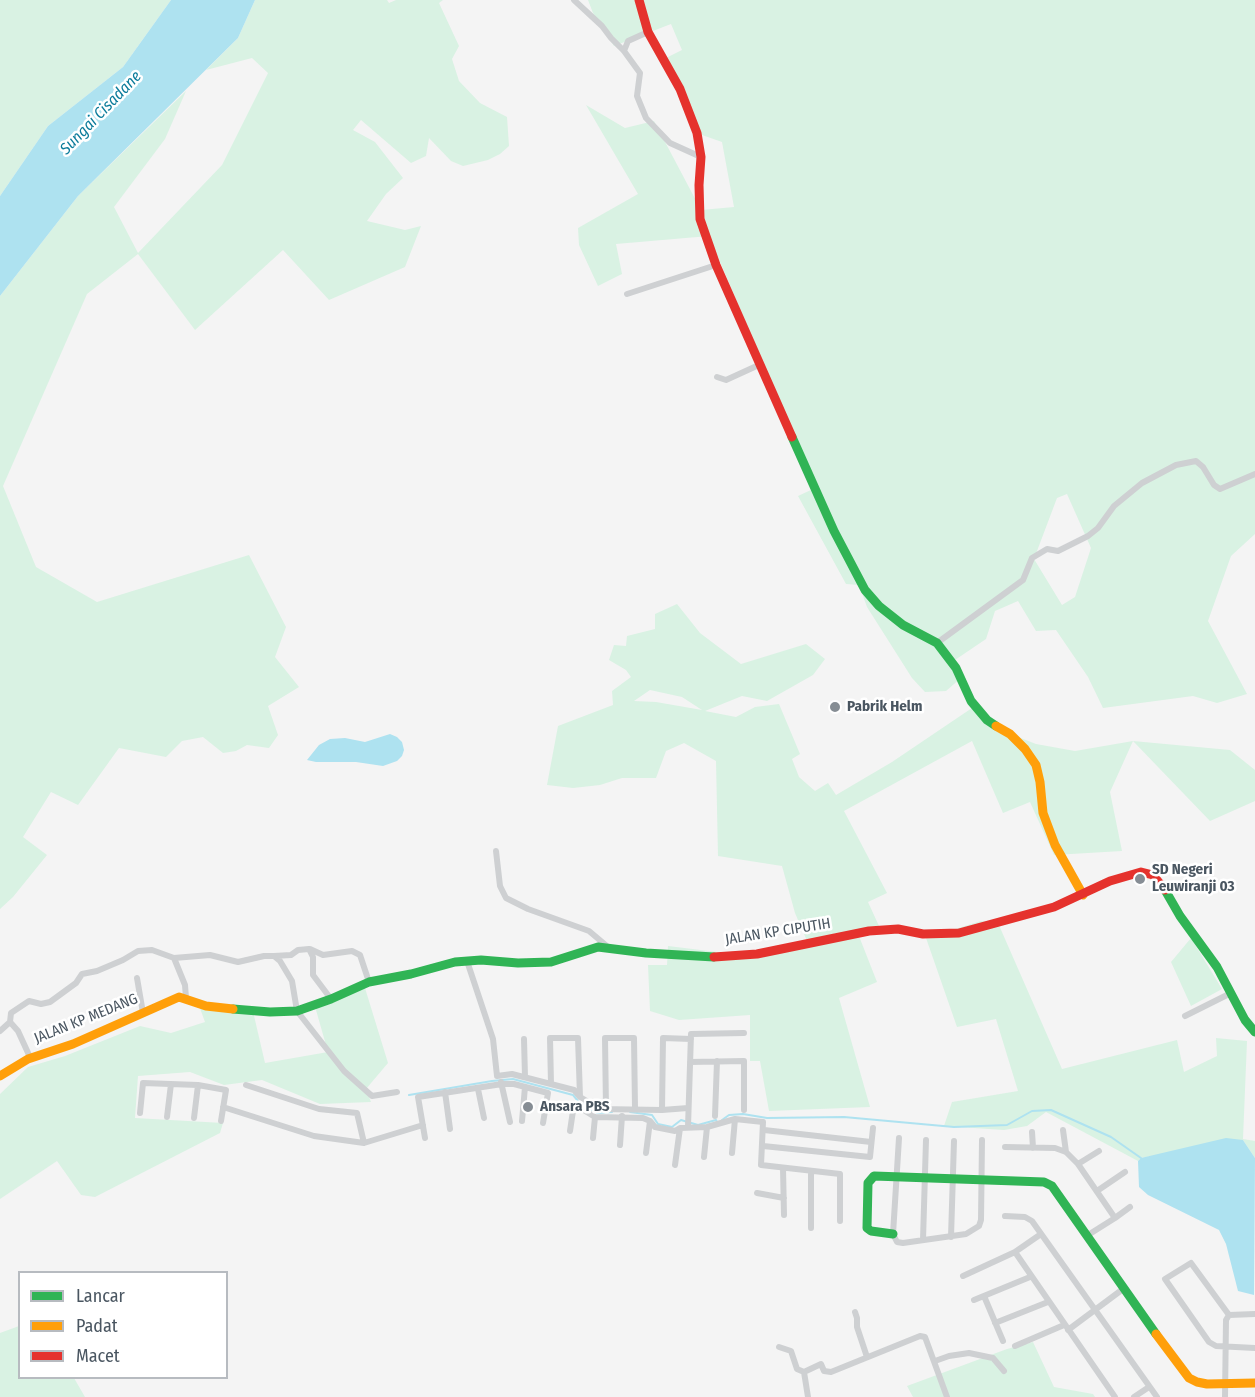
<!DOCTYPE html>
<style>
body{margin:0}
#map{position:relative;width:1255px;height:1397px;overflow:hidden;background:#f4f4f4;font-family:"Fira Sans Condensed",sans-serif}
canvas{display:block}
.legend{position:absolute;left:18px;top:1271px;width:210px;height:108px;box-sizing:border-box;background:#fff;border:2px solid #b7bbc0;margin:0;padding:8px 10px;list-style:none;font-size:18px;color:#4a5661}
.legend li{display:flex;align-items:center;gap:12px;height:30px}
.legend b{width:30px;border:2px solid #b7bbc0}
</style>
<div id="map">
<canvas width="1255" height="1397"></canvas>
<ul class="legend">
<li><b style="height:8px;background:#30b455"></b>Lancar</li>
<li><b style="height:8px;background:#ff9f0a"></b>Padat</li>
<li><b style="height:8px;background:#e5322d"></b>Macet</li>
</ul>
</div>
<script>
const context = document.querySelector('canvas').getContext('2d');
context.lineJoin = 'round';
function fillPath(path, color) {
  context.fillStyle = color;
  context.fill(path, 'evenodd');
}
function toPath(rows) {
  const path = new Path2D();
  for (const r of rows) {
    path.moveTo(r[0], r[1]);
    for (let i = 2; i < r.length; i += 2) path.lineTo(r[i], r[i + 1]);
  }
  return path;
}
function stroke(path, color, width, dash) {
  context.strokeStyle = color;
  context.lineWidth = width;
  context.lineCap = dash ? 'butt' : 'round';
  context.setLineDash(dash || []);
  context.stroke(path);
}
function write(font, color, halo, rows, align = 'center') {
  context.font = font + ' "Fira Sans Condensed",sans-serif';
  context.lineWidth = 5;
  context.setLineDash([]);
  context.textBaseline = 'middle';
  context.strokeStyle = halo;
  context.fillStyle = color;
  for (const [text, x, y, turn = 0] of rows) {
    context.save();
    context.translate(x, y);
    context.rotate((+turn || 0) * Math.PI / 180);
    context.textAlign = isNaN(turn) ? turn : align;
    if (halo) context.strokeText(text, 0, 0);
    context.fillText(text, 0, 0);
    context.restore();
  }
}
const green = toPath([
 [0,0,171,0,123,67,48,126,0,196],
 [255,0,387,0,389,3,396,0,443,0,439,3,459,46,452,59,459,81,480,103,507,117,509,146,500,154,488,160,463,166,451,161,429,138,426,156,411,163,361,120,353,130,375,142,403,178,386,194,367,221,405,230,421,226,405,267,329,300,283,250,195,330,138,254,87,294,3,486,36,567,97,602,249,555,286,627,275,657,299,687,268,706,278,735,269,748,247,745,236,751,223,753,203,737,182,741,166,757,119,748,78,805,51,792,23,837,47,855,13,897,0,909,0,296,78,196,186,91,165,139,114,207,138,253,222,165,268,73,252,58,206,70,238,38],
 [588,0,1255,0,1255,534,1231,556,1208,621,1247,694,1217,703,1193,696,1103,708,1088,677,1056,630,1036,631,1018,601,995,611,986,639,952,662,961,678,946,691,925,692,912,678,867,607,859,585,846,584,798,496,813,489,793,433,709,236,616,244,622,274,598,286,579,245,578,228,638,194,586,105,625,128,654,121,701,210,734,207,722,142,702,135,666,58,682,50,671,24,614,46,593,13],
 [1067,494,1091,548,1075,597,1062,605,1034,559,1057,498],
 [677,604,700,633,741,664,806,644,825,659,813,675,767,701,742,696,705,711,736,717,755,707,779,704,800,754,792,759,799,777,815,791,828,783,836,795,892,762,972,708,990,726,1036,744,1075,751,1133,741,1230,750,1255,770,1255,801,1210,821,1133,741,1110,792,1122,851,1054,855,1030,802,1003,813,972,741,844,811,887,893,868,902,879,926,857,931,877,982,839,998,870,1107,769,1111,760,1061,750,1061,750,1015,679,1020,650,1011,648,965,667,965,668,946,742,955,807,941,795,913,782,866,718,856,716,761,684,743,666,751,656,778,622,778,600,785,573,788,547,785,558,726,613,705,612,691,631,677,626,670,609,660,614,645,626,646,627,636,655,629,655,614],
 [650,690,682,697,702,710,656,702,634,701],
 [981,921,998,923,1062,1069,1177,1040,1184,1072,1217,1056,1216,1038,1247,1041,1243,1139,1255,1141,1255,1158,1243,1140,1141,1158,1138,1161,1046,1112,1027,1126,1004,1130,944,1126,952,1102,1018,1091,996,1019,957,1027,926,938],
 [1191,938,1222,989,1191,1006,1171,962],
 [365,988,388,1063,366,1089,371,1102,320,1104,262,1080,224,1085,190,1072,138,1076,135,1118,223,1123,220,1133,95,1197,81,1195,57,1161,0,1199,0,1094,28,1067,65,1056,140,1026,171,1033,205,1022,198,1003,252,1007,265,1063,328,1052,314,1003],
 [19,1326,20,1378,74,1378,85,1397,0,1397,0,1333],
 [1033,1342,1054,1387,1093,1394,1095,1397,913,1397,907,1386,1007,1349]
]);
const water = toPath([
 [171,0,255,0,238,38,78,196,0,296,0,196,48,126,123,67],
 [390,734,397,737,402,742,404,750,402,756,397,761,383,766,356,762,316,762,307,760,319,745,330,739,345,738,365,742],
 [1226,1138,1243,1140,1255,1158,1254,1295,1238,1291,1226,1244,1219,1230,1148,1195,1139,1187,1138,1161,1141,1158]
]);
const stream = toPath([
 [409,1095,492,1081,513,1079,573,1095,578,1101,597,1113,612,1112],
 [630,1112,652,1115,658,1124,672,1127,681,1120,698,1125,716,1120,717,1122],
 [722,1120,729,1115,743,1114,767,1118,844,1117,954,1127,1007,1125,1032,1111,1051,1110,1111,1137,1141,1158]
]);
const street = toPath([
 [574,0,602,26,611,38,624,51,640,73,637,96,646,118,670,143,701,157],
 [624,51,628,41,648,32],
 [627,294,716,265],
 [717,377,726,380,761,364],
 [937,643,1023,580,1032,558,1047,549,1058,551,1088,536,1098,528,1114,506,1142,483,1176,465,1196,461,1203,467,1214,485,1220,489,1255,474],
 [496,851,500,886,506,898,528,909,589,931,608,947],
 [310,949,323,955,352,951,360,955,369,982],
 [274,956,291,955,298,950,309,949,313,957,313,975,331,999],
 [174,958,185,985,186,998],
 [467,961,493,1039,497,1076,512,1074,574,1090,580,1097,600,1109,662,1110,688,1108],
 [137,978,143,1013],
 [1185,1016,1231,993],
 [10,1022,18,1031,29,1055,28,1059],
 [0,1031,10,1022,11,1013,29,1001,41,1004,50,1002,76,983,82,974,97,971,123,960,138,951,152,950,174,958,210,955,238,962,264,956,274,956,280,961,292,981,297,1011,344,1071,372,1096,397,1092],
 [524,1039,525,1077],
 [690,1062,744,1061,744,1110],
 [501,1082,510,1122],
 [551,1084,550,1038,578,1038,580,1097],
 [246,1085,319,1109,357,1113,364,1143],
 [478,1089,484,1118],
 [445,1092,450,1129],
 [223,1107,314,1136,364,1143,423,1125],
 [606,1109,605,1038,634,1038,635,1108],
 [662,1110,663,1038,691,1039],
 [140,1113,143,1083,198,1085,226,1090,221,1121],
 [715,1116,717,1061],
 [167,1117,171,1084],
 [194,1118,198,1085],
 [522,1121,525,1087],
 [688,1127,691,1034,744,1033],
 [764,1130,871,1142],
 [1063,1130,1066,1152],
 [570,1131,574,1104,595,1117,643,1118,650,1121,655,1127,675,1131,680,1128,707,1127,735,1119,763,1122,761,1165,840,1174,840,1221],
 [1032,1132,1033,1148],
 [425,1138,418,1097,502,1084,514,1084,548,1093,543,1123],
 [593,1138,595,1117],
 [899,1138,893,1234,897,1242,903,1243,966,1234,979,1226,981,1220,982,1140],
 [620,1145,622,1116],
 [763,1146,870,1157,873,1128],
 [1005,1147,1055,1148,1066,1152,1078,1164,1115,1218,1088,1235],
 [646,1153,650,1121],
 [732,1153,735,1119],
 [704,1157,707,1127],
 [1078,1164,1099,1151],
 [675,1165,680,1128],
 [783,1168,784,1215],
 [811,1171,811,1228],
 [1097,1191,1125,1172],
 [757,1193,784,1198],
 [1005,1216,1025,1217,1032,1221,1157,1397],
 [1115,1218,1130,1207],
 [951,1237,954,1141],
 [923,1240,926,1140],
 [1015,1252,1115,1397],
 [963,1276,1015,1252,1041,1234],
 [984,1296,1003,1341],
 [974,1300,1030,1277],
 [855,1312,857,1318,857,1327,867,1357],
 [1229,1315,1191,1263,1165,1279,1209,1342,1216,1346,1255,1348],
 [995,1323,1048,1302],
 [1068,1330,1123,1289],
 [1015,1346,1064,1325],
 [779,1347,791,1351,797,1369,804,1372,808,1397],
 [935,1361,949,1356,969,1353,993,1358,1004,1371],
 [804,1372,821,1364,824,1371,831,1372,920,1336,925,1337,947,1397],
 [1134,1397,1149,1387],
 [1225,1397,1226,1320,1229,1315,1255,1314]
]);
const fast = toPath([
 [792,437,834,531,865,590,879,606,903,625,937,643,956,668,971,701,987,720,996,726],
 [1165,890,1180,916,1217,967,1245,1020,1255,1032],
 [233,1009,270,1012,297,1011,331,999,369,982,411,974,455,962,481,960,518,963,551,962,598,947,646,953,714,957],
 [893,1234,871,1231,867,1228,868,1183,874,1176,1044,1182,1052,1186,1156,1334]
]);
const slow = toPath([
 [996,726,1010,734,1025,749,1036,765,1040,782,1043,813,1055,845,1083,895],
 [0,1076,28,1059,73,1044,179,997,206,1006,233,1009],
 [1156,1334,1189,1378,1197,1382,1207,1384,1255,1383]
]);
const jam = toPath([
 [639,0,648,32,680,89,697,133,701,157,699,185,700,219,716,265,792,437],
 [714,957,757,954,869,931,898,929,923,934,959,933,1054,907,1110,881,1141,872,1153,875,1165,890]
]);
const markers = [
 [835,707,6,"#868d94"],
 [1140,879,6,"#868d94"],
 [528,1107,6,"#868d94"]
];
const poiNames = [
 ["Pabrik Helm",847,707],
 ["SD Negeri",1152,870],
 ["Leuwiranji 03",1152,887],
 ["Ansara PBS",540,1107]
];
const streetNames = [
 ["JALAN KP CIPUTIH",778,932,-9],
 ["JALAN KP MEDANG",86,1019,-22]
];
const waterNames = [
 ["Sungai Cisadane",101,113,-46]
];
fillPath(green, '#d9f2e3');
fillPath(water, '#aee2f0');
stroke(stream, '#aee2f0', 2);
stroke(street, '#ced0d2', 6);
stroke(fast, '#30b455', 9);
stroke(slow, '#ff9f0a', 9);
stroke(jam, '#e5322d', 9);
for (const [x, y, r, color] of markers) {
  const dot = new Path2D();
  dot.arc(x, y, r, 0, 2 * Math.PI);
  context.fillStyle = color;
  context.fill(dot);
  stroke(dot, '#fff', 2);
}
write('bold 15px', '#4a5661', '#fff', poiNames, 'left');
write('15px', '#4a5661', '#fff', streetNames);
write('italic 16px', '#0c7c9b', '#fff', waterNames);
</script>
